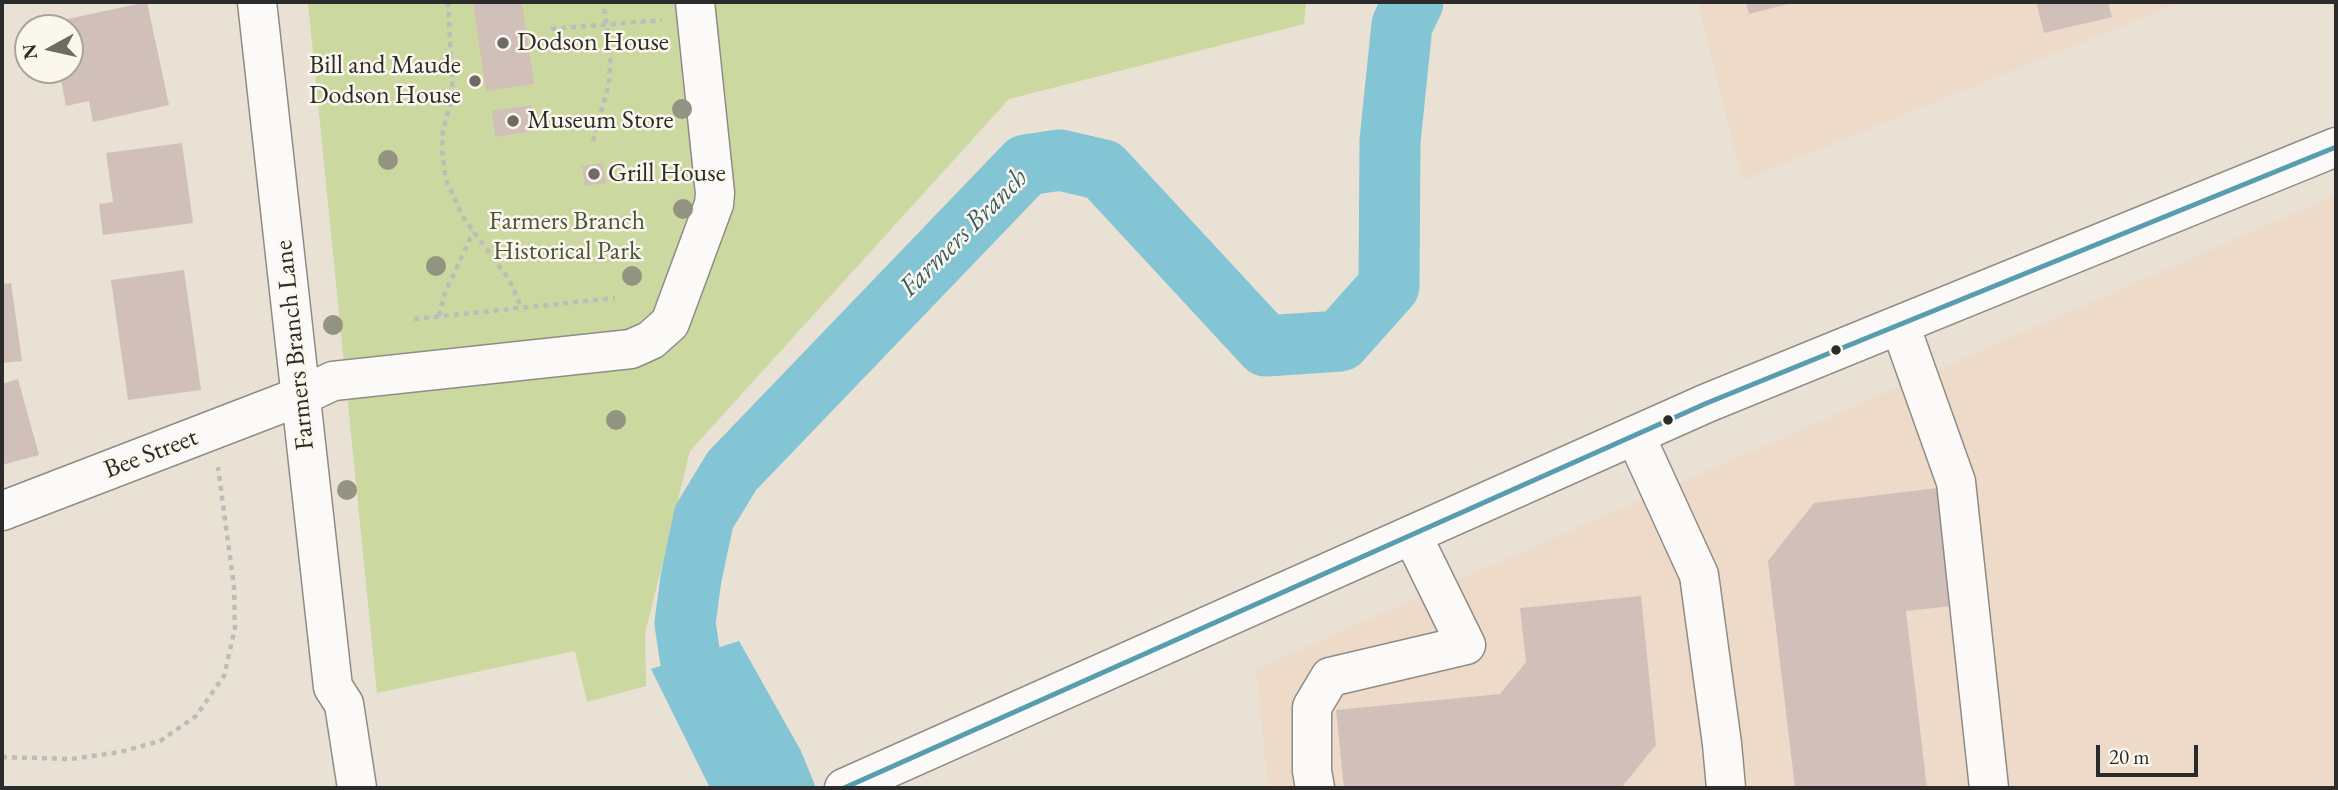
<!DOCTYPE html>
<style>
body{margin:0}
#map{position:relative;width:2338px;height:790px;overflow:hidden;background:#e9e1d3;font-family:"EB Garamond",serif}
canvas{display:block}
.frame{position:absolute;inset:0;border:4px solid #2b2b2b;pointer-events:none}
.north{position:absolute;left:14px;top:14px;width:70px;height:70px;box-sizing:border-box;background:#fbf7ec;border:2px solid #a8a59f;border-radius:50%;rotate:262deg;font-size:19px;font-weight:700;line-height:28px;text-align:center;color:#2b2b2b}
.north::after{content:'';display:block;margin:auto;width:24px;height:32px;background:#6e6b66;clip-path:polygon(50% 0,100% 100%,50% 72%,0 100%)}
.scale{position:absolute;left:2096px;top:745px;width:102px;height:32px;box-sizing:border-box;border:4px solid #2b2b2b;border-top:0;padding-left:9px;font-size:21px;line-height:24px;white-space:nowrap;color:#2b2b2b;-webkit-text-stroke:5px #fbf7ec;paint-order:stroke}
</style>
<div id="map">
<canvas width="2338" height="790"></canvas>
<div class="frame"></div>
<div class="north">N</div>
<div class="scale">20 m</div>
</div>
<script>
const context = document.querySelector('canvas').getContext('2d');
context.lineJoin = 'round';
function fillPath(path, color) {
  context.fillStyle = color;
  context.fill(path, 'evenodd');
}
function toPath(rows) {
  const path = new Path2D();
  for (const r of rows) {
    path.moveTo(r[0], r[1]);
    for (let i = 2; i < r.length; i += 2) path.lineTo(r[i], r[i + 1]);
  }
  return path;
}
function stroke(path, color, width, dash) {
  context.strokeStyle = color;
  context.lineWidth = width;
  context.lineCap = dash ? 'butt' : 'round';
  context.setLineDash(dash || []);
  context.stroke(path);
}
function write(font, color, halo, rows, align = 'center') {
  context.font = font + ' "EB Garamond",serif';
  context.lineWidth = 5;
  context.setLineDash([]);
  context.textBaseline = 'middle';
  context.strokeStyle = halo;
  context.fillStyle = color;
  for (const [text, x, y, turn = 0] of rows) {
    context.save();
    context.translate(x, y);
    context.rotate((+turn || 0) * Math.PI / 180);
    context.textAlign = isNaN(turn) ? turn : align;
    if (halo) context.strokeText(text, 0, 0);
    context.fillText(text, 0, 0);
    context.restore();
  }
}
const built = toPath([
 [1698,2,2181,2,1743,180],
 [2336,195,2336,788,1268,788,1256,669]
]);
const green = toPath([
 [308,2,1306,2,1304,24,1009,99,690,451,645,634,646,686,587,702,575,651,377,693]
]);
const water = toPath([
 [739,641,801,751,816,788,710,788,651,669]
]);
const river = toPath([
 [690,657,685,623,691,578,704,517,732,471,1026,165,1060,160,1103,170,1266,346,1340,341,1389,286,1390,141,1402,25,1413,2]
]);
const building = toPath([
 [147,2,169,105,93,122,89,101,66,106,59,70,70,70,70,28,50,28,49,23],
 [473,2,522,2,534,84,486,91],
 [1746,2,1792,2,1792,3,1749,14],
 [2036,2,2108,2,2112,17,2044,33],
 [531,105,534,131,495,137,492,111],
 [182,143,193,223,103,235,99,204,113,202,106,153],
 [603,163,606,183,585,186,582,166],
 [184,270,201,390,128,400,111,280],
 [11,283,22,361,2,363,2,284],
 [18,379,39,455,2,465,2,384],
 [1937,488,1952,606,1906,611,1927,788,1795,788,1768,561,1814,503],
 [1641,596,1656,745,1621,788,1344,788,1336,710,1500,694,1526,662,1520,608]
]);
const path = toPath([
 [448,2,453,96,443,130,442,151,446,180,463,217,510,281,521,307],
 [551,29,662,20],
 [593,141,609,84,611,51,603,2],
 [439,316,445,293,473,232],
 [414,319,615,298],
 [2,757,71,759,120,752,160,741,196,716,224,676,235,628,234,587,218,467]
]);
const minor = toPath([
 [257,2,333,687,344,704,357,788],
 [1900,325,1956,482,1989,788],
 [1635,435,1699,575,1722,744,1726,788],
 [2,511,301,396,333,381,631,349,651,340,670,323,714,204,715,193,695,2],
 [844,788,1707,403,2336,147],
 [1315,788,1312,771,1312,707,1330,677,1466,645,1412,535]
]);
const bus1 = toPath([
 [844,788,1707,403,2336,147]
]);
const trees = [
 [682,109],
 [388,160],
 [683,209],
 [436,266],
 [632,276],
 [333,325],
 [616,420],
 [347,490]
];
const markers = [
 [503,43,7,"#6e6b66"],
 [475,81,7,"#6e6b66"],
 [513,121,7,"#6e6b66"],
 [594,174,7,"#6e6b66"],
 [1836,350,6,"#2b2b2b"],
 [1668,420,6,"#2b2b2b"]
];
const poiNames = [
 ["Dodson House",517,43],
 ["Bill and Maude",461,66,"right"],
 ["Dodson House",461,96,"right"],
 ["Museum Store",527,121],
 ["Grill House",608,174]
];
const parkNames = [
 ["Farmers Branch",567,222],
 ["Historical Park",567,252]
];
const streetNames = [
 ["Farmers Branch Lane",295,345,-96],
 ["Bee Street",151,454,-21]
];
const waterNames = [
 ["Farmers Branch",964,233,-45]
];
fillPath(built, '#eedac8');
fillPath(green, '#cbd8a0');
fillPath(water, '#83c4d5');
stroke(river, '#83c4d5', 61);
fillPath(building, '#d1c0ba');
stroke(minor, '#908c85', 41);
stroke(path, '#bdbcba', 4.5, [5, 5]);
stroke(minor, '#fcfaf8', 38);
stroke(bus1, '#589caf', 5);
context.fillStyle = '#939381';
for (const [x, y] of trees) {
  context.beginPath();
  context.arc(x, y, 10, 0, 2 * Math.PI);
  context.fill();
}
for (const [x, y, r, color] of markers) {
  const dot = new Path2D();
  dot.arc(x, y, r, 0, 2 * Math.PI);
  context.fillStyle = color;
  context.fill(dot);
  stroke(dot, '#fbf7ec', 2.5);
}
write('26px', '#2b2b2b', '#fbf7ec', poiNames, 'left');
write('26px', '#4d543e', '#fbf7ec', parkNames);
write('26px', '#2b2b2b', '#fbf7ec', streetNames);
write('italic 28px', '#3a5c67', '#fbf7ec', waterNames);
</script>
